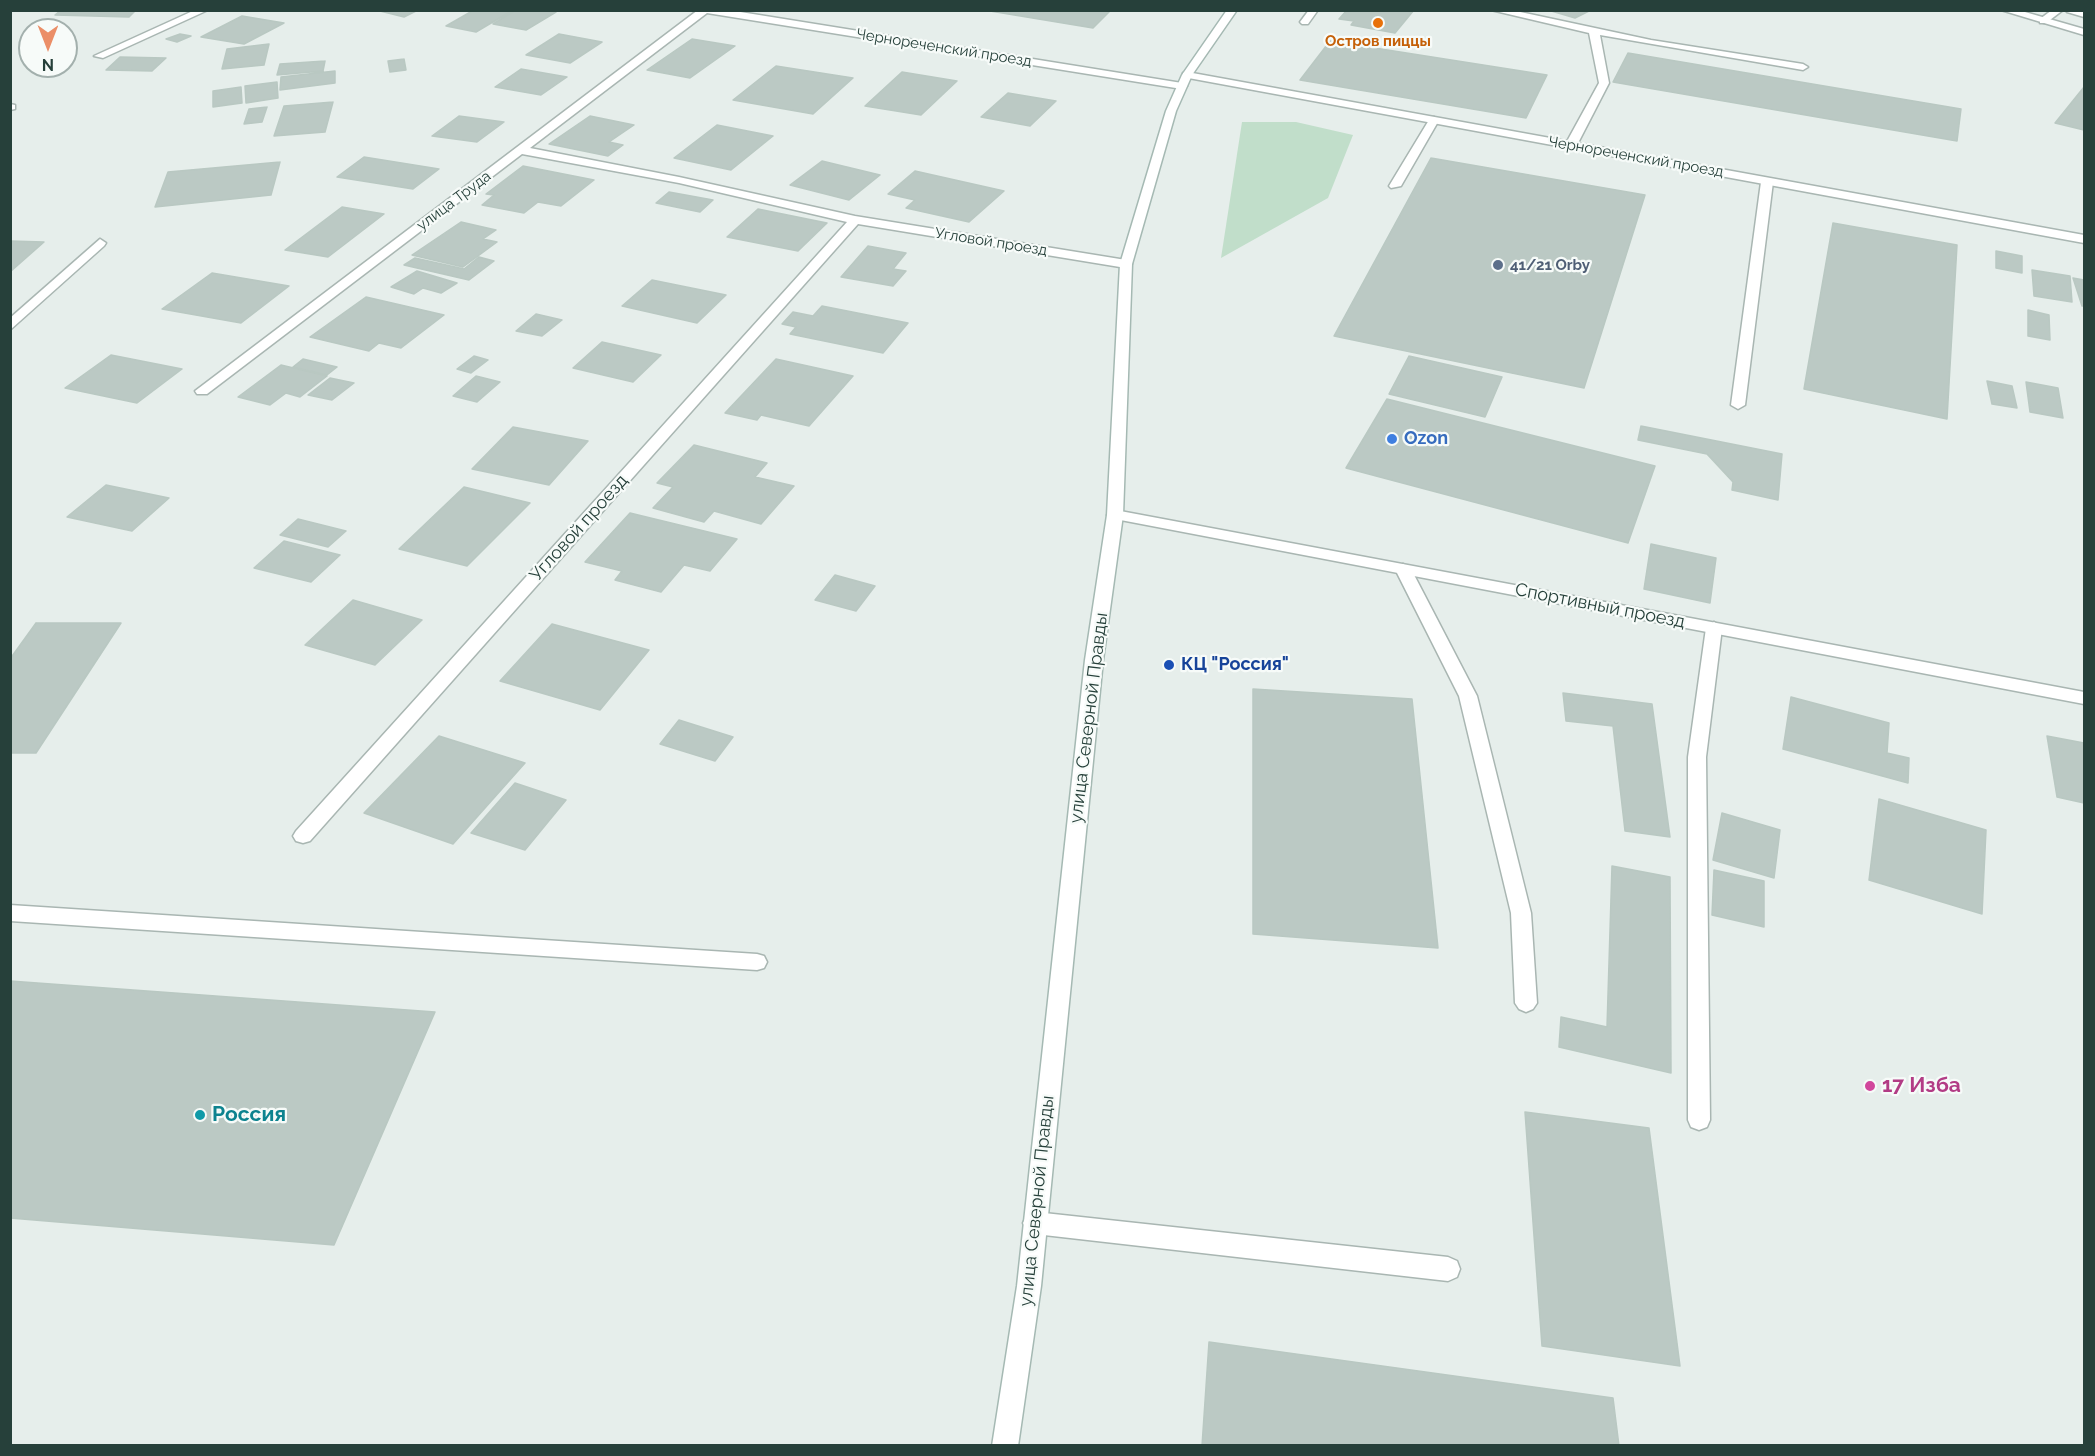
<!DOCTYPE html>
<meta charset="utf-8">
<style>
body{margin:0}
#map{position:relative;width:2095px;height:1456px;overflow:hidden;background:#e6eeeb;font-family:Raleway,sans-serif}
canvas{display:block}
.frame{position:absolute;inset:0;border:12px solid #26403a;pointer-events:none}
.north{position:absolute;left:18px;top:18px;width:60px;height:60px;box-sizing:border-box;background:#f7fbf9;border:2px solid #a3b0ad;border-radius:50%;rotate:180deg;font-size:16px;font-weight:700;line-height:24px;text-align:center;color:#26403a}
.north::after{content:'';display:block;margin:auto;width:21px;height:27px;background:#eb8e67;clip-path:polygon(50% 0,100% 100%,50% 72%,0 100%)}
</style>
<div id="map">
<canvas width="2095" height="1456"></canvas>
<div class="frame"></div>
<div class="north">N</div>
</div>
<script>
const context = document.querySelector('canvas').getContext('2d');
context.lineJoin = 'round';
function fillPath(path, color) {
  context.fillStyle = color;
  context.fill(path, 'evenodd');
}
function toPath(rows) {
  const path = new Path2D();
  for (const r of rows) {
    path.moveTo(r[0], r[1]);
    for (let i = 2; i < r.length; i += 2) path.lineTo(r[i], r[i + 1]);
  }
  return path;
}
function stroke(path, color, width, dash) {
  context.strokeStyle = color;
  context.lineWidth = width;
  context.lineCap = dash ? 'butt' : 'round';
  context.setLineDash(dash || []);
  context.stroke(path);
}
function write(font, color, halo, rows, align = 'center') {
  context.font = font + ' Raleway,sans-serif';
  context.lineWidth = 4.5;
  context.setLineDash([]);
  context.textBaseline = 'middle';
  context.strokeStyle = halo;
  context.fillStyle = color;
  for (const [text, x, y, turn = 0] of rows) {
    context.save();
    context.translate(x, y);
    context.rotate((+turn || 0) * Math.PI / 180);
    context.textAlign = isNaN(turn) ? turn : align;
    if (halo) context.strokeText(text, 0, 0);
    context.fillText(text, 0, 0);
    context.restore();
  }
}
const green = toPath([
 [1242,122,1296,122,1353,135,1328,198,1221,258]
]);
const building = toPath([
 [61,10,136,10,129,17,55,15,61,10],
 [376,10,418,10,404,17,376,10],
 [474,10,513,10,476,32,446,26,474,10],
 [516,10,546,10,556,12,526,30,493,24,516,10],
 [984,10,1111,10,1093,28,984,10],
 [1347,10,1414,10,1395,33,1351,25,1354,21,1339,19,1347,10],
 [1548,10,1591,10,1575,18,1548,10],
 [242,16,284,23,244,44,201,37,242,16],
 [180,34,191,36,177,42,166,39,180,34],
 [559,34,602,42,570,63,526,55,559,34],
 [692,39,735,46,690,78,647,70,692,39],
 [1330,41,1547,75,1526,118,1300,80,1330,41],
 [269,44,264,65,222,69,227,49,269,44],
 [1628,53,1961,109,1957,141,1613,82,1628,53],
 [120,57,166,58,152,71,106,70,120,57],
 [404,59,406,70,390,72,388,61,404,59],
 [325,61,323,71,277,75,280,64,325,61],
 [776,66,853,78,813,114,733,100,776,66],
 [521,69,567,77,541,95,495,87,521,69],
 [335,71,335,83,280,90,281,77,335,71],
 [902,72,957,81,921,115,865,106,902,72],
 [277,82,278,98,246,103,245,86,277,82],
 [241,87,242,103,213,107,213,91,241,87],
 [2084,87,2084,130,2055,123,2084,87],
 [1008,93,1056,101,1030,126,981,117,1008,93],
 [333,102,325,132,274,136,284,106,333,102],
 [267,107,262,122,244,124,249,109,267,107],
 [459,116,504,122,477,142,432,136,459,116],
 [590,116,634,125,609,142,623,145,608,156,549,144,590,116],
 [717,125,773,136,731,170,674,158,717,125],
 [364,157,439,169,413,189,337,177,364,157],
 [1431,158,1645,195,1584,388,1334,336,1431,158],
 [822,161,880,175,849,200,790,185,822,161],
 [280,162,271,195,155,207,168,172,280,162],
 [523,166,594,180,561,206,538,202,524,213,482,205,494,195,486,194,523,166],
 [915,171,1004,191,969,222,906,208,915,200,888,194,915,171],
 [669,192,713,200,700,212,656,203,669,192],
 [342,207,384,214,328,257,285,250,342,207],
 [758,209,827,223,798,251,727,237,758,209],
 [461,222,496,230,483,239,497,242,463,267,412,255,461,222],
 [1833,223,1957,245,1947,419,1804,389,1833,223],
 [10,241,44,242,10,272,10,241],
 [868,246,906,253,893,269,906,271,893,286,841,277,868,246],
 [1996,251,2022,256,2022,273,1996,268,1996,251],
 [479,257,494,261,469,280,404,265,415,258,464,269,479,257],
 [2032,270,2070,276,2072,302,2034,296,2032,270],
 [417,271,457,283,441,293,423,288,414,294,391,287,417,271],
 [212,273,289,286,241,323,162,309,212,273],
 [2073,278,2084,280,2084,306,2082,306,2073,278],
 [652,280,726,295,697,323,622,306,652,280],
 [366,297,444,315,401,348,379,343,369,351,310,337,366,297],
 [822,306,908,323,883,353,790,334,796,327,782,324,793,312,813,316,822,306],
 [2028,310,2049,315,2050,340,2028,336,2028,310],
 [536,314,562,320,542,336,516,331,536,314],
 [602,342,661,355,633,382,573,368,602,342],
 [111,355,182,369,137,403,65,388,111,355],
 [474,356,488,360,471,373,457,369,474,356],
 [1409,356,1502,377,1485,417,1389,394,1409,356],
 [303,359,337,367,327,375,293,367,303,359],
 [776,359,853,376,809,426,761,415,757,420,725,413,776,359],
 [281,365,327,376,300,397,286,393,270,405,238,397,281,365],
 [476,376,500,382,477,402,453,396,476,376],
 [330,378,354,383,332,400,308,395,330,378],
 [1987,381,2012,386,2017,408,1992,404,1987,381],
 [2026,382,2058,388,2063,418,2030,412,2026,382],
 [1387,399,1655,466,1628,543,1346,468,1387,399],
 [1641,426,1782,454,1778,500,1732,490,1733,482,1707,454,1638,440,1641,426],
 [513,427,588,441,549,485,472,469,513,427],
 [694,445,767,463,755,477,794,486,761,524,714,511,704,522,653,508,673,487,657,483,694,445],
 [106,485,169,498,132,531,67,517,106,485],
 [464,487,530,503,467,566,399,549,464,487],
 [630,513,737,539,710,571,684,565,661,592,615,580,622,571,585,562,630,513],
 [298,519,346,531,328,547,280,535,298,519],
 [284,541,340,555,311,582,254,568,284,541],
 [1651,544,1716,558,1710,603,1644,589,1651,544],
 [835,575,875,586,856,611,815,600,835,575],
 [353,600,422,620,375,665,305,645,353,600],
 [36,623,121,623,36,753,10,753,10,659,36,623],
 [552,624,649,650,600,710,500,681,552,624],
 [1253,689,1412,699,1438,948,1253,934,1253,689],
 [1563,693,1652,704,1670,837,1625,831,1613,726,1566,721,1563,693],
 [1791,697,1889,723,1887,753,1909,758,1908,783,1783,749,1791,697],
 [679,720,733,737,715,761,660,744,679,720],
 [439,736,525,763,453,844,364,813,439,736],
 [2047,736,2084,743,2084,803,2057,797,2047,736],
 [515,783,566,800,525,850,471,833,515,783],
 [1879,799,1986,830,1982,914,1869,880,1879,799],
 [1722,813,1780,830,1774,878,1713,860,1722,813],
 [1612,866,1670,877,1671,1073,1559,1047,1561,1017,1607,1027,1612,866],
 [1714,870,1764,881,1764,927,1712,915,1714,870],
 [10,981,435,1012,334,1245,10,1218,10,981],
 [1525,1112,1649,1128,1680,1366,1542,1346,1525,1112],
 [1209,1342,1613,1398,1619,1446,1202,1446,1209,1342]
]);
const lane = toPath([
 [195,10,208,10,103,58,94,56,195,10],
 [1309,10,1318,10,1308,24,1302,24,1300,22,1309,10],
 [1491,10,1511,10,1651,40,1803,64,1808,67,1803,70,1600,35,1609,83,1577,145,1571,148,1565,145,1599,83,1589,33,1491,10],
 [2052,10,2063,10,2046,23,2040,23,2040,19,2052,10],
 [2066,10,2084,11,2084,17,2067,12,2066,10],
 [1434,117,1439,120,1401,186,1391,188,1389,186,1429,120,1434,117],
 [1767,178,1773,182,1745,405,1738,409,1731,405,1761,182,1767,178],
 [1403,564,1411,569,1477,696,1531,913,1537,1003,1533,1009,1526,1012,1519,1009,1515,1003,1511,913,1459,696,1395,569,1403,564],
 [1714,622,1722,628,1706,757,1710,1120,1707,1127,1699,1130,1691,1127,1688,1120,1688,757,1706,628,1714,622],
 [10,905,757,954,764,956,767,962,764,968,757,970,10,921,10,905],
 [1035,1212,1448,1257,1457,1261,1460,1269,1457,1277,1448,1281,1035,1234,1027,1231,1023,1223,1027,1215,1035,1212]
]);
const street = toPath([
 [698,10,728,10,1182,83,1187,86,1182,89,707,13,530,148,679,177,855,216,1126,260,1132,264,1126,268,858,224,310,841,303,843,296,841,293,836,296,831,847,222,679,183,522,154,207,394,197,394,195,391,698,10],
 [2001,10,2018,10,2084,29,2084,35,2001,10],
 [1187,72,2084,235,2084,243,1183,77,1183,73,1187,72],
 [10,104,15,105,15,109,10,110,10,104],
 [100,239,106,243,104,246,10,330,10,318,100,239],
 [1115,510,2084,692,2084,704,1110,518,1107,515,1110,512,1115,510]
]);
const secondary = toPath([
 [1227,10,1237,10,1192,75,1176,111,1132,264,1123,515,1103,660,1041,1286,1018,1446,992,1446,1017,1286,1085,660,1107,515,1120,264,1166,111,1182,75,1227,10]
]);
const markers = [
 [1378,23,6,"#e8710a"],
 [1498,265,6,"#5c6f8a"],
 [1392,439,6,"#3f7fe0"],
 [1169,665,6,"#1a4fb4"],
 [1870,1086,6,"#d1479c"],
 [200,1115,6,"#0f9aa8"]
];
const farFoodnames = [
 ["Остров пиццы",1378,41]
];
const farStreetnames = [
 ["Чернореченский проезд",944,48,9],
 ["Чернореченский проезд",1636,157,10],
 ["улица Труда",454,201,-37],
 ["Угловой проезд",991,242,9]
];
const farServicenames = [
 ["41/21 Orby",1510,265]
];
const shopNames = [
 ["Ozon",1404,439]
];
const streetNames = [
 ["Угловой проезд",579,528,-48],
 ["Спортивный проезд",1600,606,11],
 ["улица Северной Правды",1089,718,-83],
 ["улица Северной Правды",1037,1201,-84]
];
const transitNames = [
 ["КЦ \"Россия\"",1181,665]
];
const nearHotelnames = [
 ["17 Изба",1882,1086]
];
const nearCulturenames = [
 ["Россия",212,1115]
];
fillPath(green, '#c1deca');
fillPath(building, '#bbc9c4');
stroke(building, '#b9c8c2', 1.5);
stroke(lane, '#a9b6b2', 3);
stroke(street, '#a9b6b2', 3);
stroke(secondary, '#a5b9b3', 3);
fillPath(lane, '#fff');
fillPath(street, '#fff');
fillPath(secondary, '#fff');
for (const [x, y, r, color] of markers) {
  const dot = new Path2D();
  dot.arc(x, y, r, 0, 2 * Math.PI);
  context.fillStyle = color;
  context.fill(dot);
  stroke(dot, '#f7fbf9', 2);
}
write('bold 15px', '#c56008', '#f7fbf9', farFoodnames);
write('15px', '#26403a', '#f7fbf9', farStreetnames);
write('bold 15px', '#4e5e75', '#f7fbf9', farServicenames, 'left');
write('bold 18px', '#366cbe', '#f7fbf9', shopNames, 'left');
write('18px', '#26403a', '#f7fbf9', streetNames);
write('bold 18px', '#164399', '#f7fbf9', transitNames, 'left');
write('bold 21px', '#b23c85', '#f7fbf9', nearHotelnames, 'left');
write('bold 21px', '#0d838f', '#f7fbf9', nearCulturenames, 'left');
</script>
